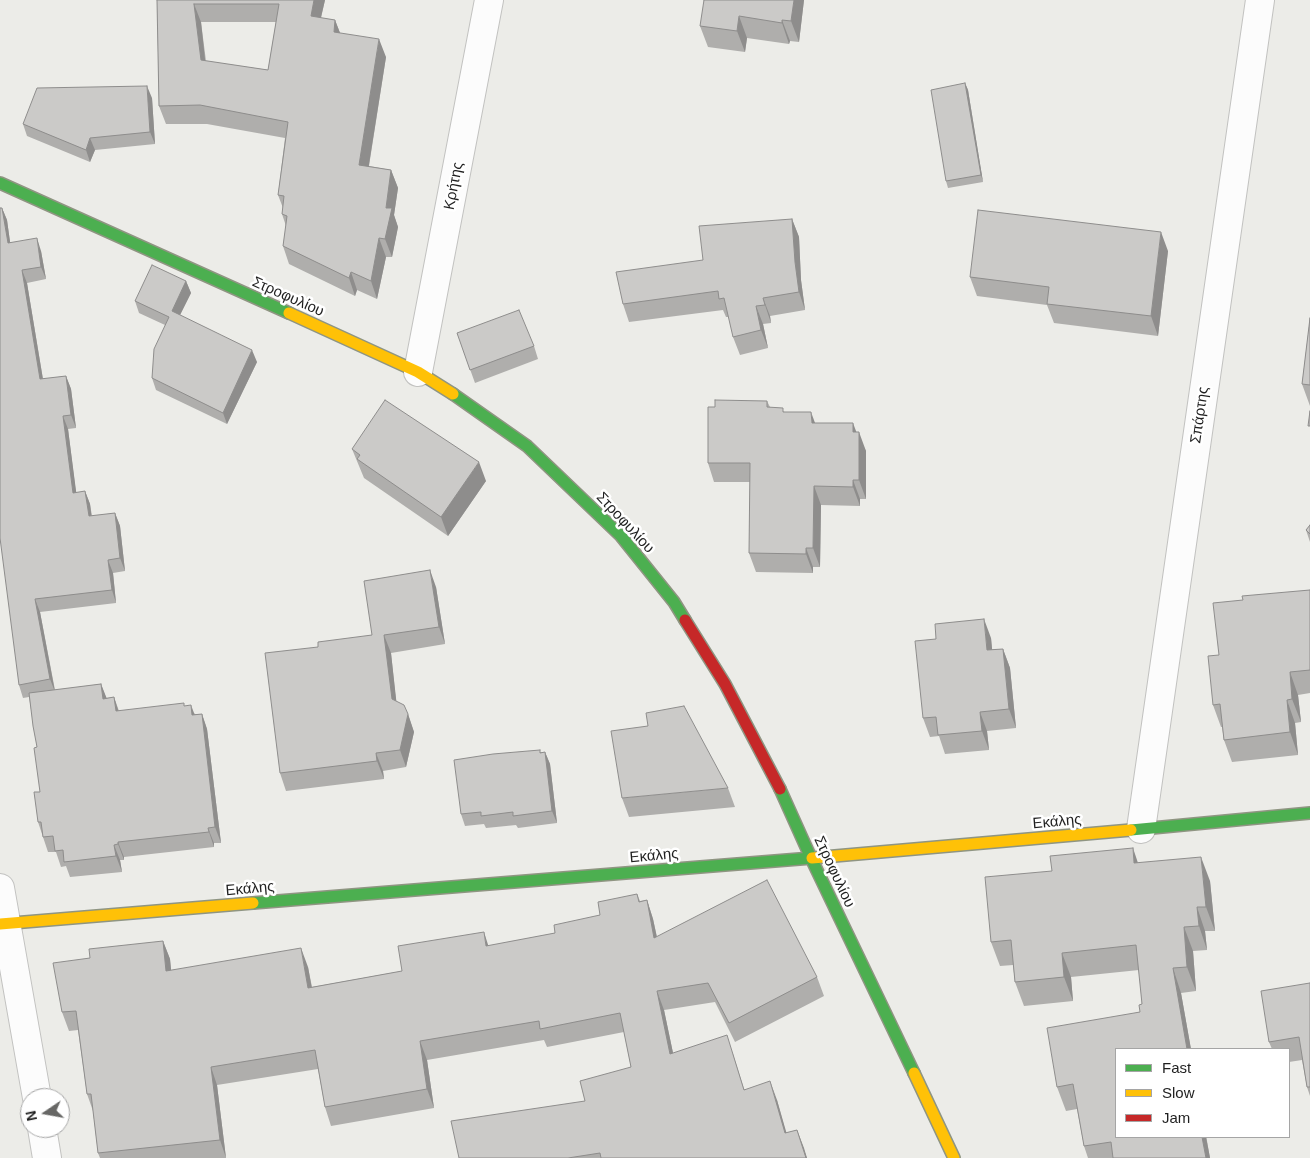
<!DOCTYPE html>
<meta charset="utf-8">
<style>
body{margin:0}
#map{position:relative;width:1310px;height:1158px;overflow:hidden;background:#ecece8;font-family:Arial,sans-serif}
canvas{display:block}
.legend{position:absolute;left:1115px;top:1048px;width:175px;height:90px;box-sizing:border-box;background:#fff;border:1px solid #a5a5a5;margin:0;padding:6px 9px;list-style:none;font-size:15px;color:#1f1f1f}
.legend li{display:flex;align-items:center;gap:10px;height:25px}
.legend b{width:25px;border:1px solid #a5a5a5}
.north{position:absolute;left:20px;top:1088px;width:50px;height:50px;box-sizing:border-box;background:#fff;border:1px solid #a5a5a5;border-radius:50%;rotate:258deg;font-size:14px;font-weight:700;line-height:20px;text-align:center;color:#1f1f1f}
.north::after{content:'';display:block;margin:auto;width:18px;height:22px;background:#676765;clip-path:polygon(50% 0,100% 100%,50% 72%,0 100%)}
</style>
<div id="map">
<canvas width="1310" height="1158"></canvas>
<ul class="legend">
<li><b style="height:6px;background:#4caf50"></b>Fast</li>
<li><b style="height:6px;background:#ffc107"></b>Slow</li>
<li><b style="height:6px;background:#c62828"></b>Jam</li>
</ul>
<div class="north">N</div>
</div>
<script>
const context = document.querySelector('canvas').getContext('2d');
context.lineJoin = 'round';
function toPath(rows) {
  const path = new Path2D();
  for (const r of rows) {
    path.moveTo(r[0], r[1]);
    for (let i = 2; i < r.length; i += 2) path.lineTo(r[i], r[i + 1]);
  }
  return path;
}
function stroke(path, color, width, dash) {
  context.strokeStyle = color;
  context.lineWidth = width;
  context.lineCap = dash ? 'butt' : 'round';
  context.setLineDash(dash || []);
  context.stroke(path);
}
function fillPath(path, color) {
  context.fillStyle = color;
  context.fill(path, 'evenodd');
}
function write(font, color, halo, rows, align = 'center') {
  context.font = font + ' Arial,sans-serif';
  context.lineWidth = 5;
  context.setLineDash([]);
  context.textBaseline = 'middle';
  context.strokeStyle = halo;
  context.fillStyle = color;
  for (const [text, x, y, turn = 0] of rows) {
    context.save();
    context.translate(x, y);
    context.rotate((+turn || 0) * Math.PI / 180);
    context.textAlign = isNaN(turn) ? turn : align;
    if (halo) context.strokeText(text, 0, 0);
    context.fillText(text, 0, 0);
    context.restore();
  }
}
const street = toPath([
 [418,372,489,0],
 [1141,829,1260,0],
 [0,888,37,1098],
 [42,1128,47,1158]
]);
const fast = toPath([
 [0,183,289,313],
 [453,394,527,446,621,536,674,602,685,620],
 [780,789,811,858,914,1073],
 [1131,830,1310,813],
 [253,903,812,858]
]);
const slow = toPath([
 [289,313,418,372,453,394],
 [812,858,1131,830],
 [0,924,253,903],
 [914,1073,954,1158]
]);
const jam = toPath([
 [685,620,725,684,780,789]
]);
const wall = toPath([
 [157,0,325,0,321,18,335,20,340,33,386,57,369,166,391,170,398,188,394,215,398,227,392,257,386,257,377,299,357,290,355,296,289,264,283,246,286,226,282,214,283,208,278,195,285,138,207,124,166,124,159,106],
 [201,22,276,22,268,70,206,61],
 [804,0,799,42,790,41,789,44,747,38,745,52,708,47,700,26],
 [965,83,968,90,983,182,948,188,946,181],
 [152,98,155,144,95,150,90,162,27,136,23,124],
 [2,208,7,220,10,242,41,251,46,279,27,283,43,379,66,376,71,389,76,428,68,429,76,493,85,491,90,504,92,516,115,513,120,526,125,571,113,573,116,603,40,612,55,690,101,684,106,698,114,697,119,711,185,706,195,714,202,714,207,729,221,843,214,843,214,847,124,857,124,860,120,860,122,872,70,877,66,866,61,867,56,852,48,852,38,822,40,792,37,747,29,697,23,698,19,685],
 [792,219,799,237,801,280,805,310,770,316,771,323,763,324,768,348,740,355,733,337,729,317,726,317,723,310,629,322,623,304,703,260],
 [1168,251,1158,336,1054,323,1047,305,977,296,970,277],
 [186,281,191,293,180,315,257,362,227,424,156,390,152,378,165,325,139,313,135,301],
 [1310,318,1310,406,1302,384],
 [457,333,534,346,538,359,475,383],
 [767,401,770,407,785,412,815,423,856,432,866,451,866,499,860,499,860,506,821,505,820,567,813,567,813,573,756,572,749,553,750,482,714,482,708,463,715,407],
 [352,449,486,481,448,536,364,478],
 [1310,525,1310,542,1306,530],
 [436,587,445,644,391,653,396,701,408,714,414,732,406,767,383,771,384,779,286,791,280,773,318,647,372,635],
 [1310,590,1310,693,1298,695,1301,722,1295,723,1298,755,1232,762,1224,740,1222,727,1221,727,1213,705,1219,655,1243,600],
 [991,638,992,650,1003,649,1010,668,1016,728,987,731,989,750,945,754,939,736,930,737,923,718],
 [540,752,545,752,550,764,557,823,518,828,516,825,486,828,484,824,465,826,461,814],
 [728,788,735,807,629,817,622,798],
 [1138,863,1210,881,1215,931,1205,931,1207,950,1193,951,1196,991,1181,993,1210,1158,1088,1158,1084,1146,1077,1109,1066,1111,1057,1087,1140,1012,1142,1004,1139,970,1071,977,1073,1001,1024,1006,1015,982,1013,965,1000,966,991,942],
 [637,894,640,901,647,900,653,919,657,937,817,977,824,996,735,1042,715,1002,664,1010,673,1053,733,1054,744,1089,777,1100,786,1133,797,1130,807,1158,459,1158,585,1101,631,1067,624,1032,547,1047,544,1040,427,1060,434,1108,331,1126,325,1107,318,1069,217,1085,226,1158,100,1158,98,1153,93,1111,87,1094,78,1030,69,1031,62,1012,90,958,163,941,170,959,171,970,308,967,312,987,402,971,489,946,555,933,600,915],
 [1310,983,1310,1096,1307,1087,1302,1060,1289,1062,1289,1049,1272,1049,1269,1042]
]);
const shadedWall = toPath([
 [314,0,325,0,317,34,311,16],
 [794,0,804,0,799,42,791,21],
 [194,4,201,22,207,78,201,60],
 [739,16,747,38,745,52,737,31],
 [335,20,342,38,334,32],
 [782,20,790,41,789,44,782,23],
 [379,39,386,57,366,183,359,165],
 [965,83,968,90,983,182,981,175],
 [147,86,152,98,155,144,150,132],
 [90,138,95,150,90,162,86,150],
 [391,170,398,188,394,215,398,227,392,257,385,239,386,208],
 [2,208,7,220,12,256,8,243],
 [792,219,799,237,801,280,805,310,799,292,795,262],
 [1161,232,1168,251,1158,336,1151,316],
 [37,238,41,251,46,279,41,267],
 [379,238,386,257,377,299,371,281],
 [22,270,27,283,45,392,40,379],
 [351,272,357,290,355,296,349,278],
 [186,281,191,293,176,323,172,311],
 [763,298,770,316,771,323,765,305],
 [756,306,763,324,768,348,761,330],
 [252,350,257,362,227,424,223,413],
 [66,376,71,389,76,428,71,415],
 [811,412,818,431,812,423],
 [63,416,68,429,78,506,73,493],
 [853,423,859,439,859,432,866,451,866,499,859,480,853,432],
 [479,462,486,481,448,536,441,517],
 [853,480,860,499,860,506,853,487],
 [814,486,821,505,820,567,813,548],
 [85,491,90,504,93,529,89,516],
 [115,513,120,526,125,571,120,558],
 [806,548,813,567,813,573,806,554],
 [108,560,113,573,116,603,112,590],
 [430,570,436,587,445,644,439,627],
 [35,599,40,612,55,692,50,679],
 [984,619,991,638,994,669,987,650],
 [384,635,391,653,398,716,392,699],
 [1003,649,1010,668,1016,728,1009,709],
 [1290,672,1298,695,1301,722,1292,699],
 [101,684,107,699,103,699],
 [114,697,119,713,116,711],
 [1287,700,1295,723,1298,755,1290,732],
 [191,705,197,721,192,715],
 [980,712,987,731,989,750,982,731],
 [202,714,207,729,221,843,215,827],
 [408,714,414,732,406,767,400,750],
 [545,752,550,764,557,823,552,811],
 [376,753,383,771,384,779,377,761],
 [208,828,214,843,214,847,209,832],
 [118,842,124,857,124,860,118,844],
 [114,845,120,860,122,872,116,856],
 [1133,848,1141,872,1134,863],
 [1201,857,1210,881,1215,931,1206,907],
 [647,900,653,919,661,957,654,938],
 [1197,907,1205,931,1207,950,1199,926],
 [1184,927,1193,951,1196,991,1187,967],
 [484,932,490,951,486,946],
 [163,941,170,959,173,989,166,971],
 [301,948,308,967,315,1006,308,988],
 [1062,953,1071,977,1073,1001,1064,977],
 [1173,968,1181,993,1191,1049,1187,1049],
 [657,991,664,1010,677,1072,670,1054],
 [420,1041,427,1060,434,1108,427,1089],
 [211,1067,217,1085,226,1158,220,1140],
 [770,1081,777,1100,792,1152,785,1133],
 [797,1130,804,1148,807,1158,806,1158],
 [1202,1137,1206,1137,1210,1158,1206,1158]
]);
const building = toPath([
 [157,0,314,0,311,16,335,20,334,32,379,39,359,165,391,170,386,208,392,208,385,239,379,238,371,281,351,272,349,278,283,246,287,216,282,214,284,196,278,195,288,122,200,105,159,106,157,0],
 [194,4,279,4,268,70,201,60,194,4],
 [704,0,794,0,791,21,782,20,782,23,739,16,737,31,700,26,704,0],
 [965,83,981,175,946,181,931,90,965,83],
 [147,86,150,132,90,138,86,150,23,124,37,88,147,86],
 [0,208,2,208,8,243,37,238,41,267,22,270,40,379,66,376,71,415,63,416,73,493,85,491,89,516,115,513,120,558,108,560,112,590,35,599,50,679,19,685,0,538,0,208],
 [978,210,1161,232,1151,316,1047,304,1049,287,970,277,978,210],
 [792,219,795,262,799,292,763,298,765,305,756,306,761,330,733,337,724,298,719,299,718,291,623,304,616,272,703,260,699,226,792,219],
 [152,265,186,281,172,311,252,350,223,413,152,378,154,349,169,317,135,301,152,265],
 [519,310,534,346,470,370,457,333,519,310],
 [1310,318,1310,385,1302,384,1310,318],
 [385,400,479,462,441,517,357,459,360,455,352,449,385,400],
 [715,400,767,401,767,407,783,408,783,412,811,412,812,423,853,423,853,432,859,432,859,480,853,480,853,487,814,486,813,548,806,548,806,554,749,553,750,463,708,463,708,407,715,407,715,400],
 [1310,411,1310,426,1308,426,1310,411],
 [1310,525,1310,534,1306,530,1310,525],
 [430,570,439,627,384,635,392,699,404,705,408,714,400,750,376,753,377,761,280,773,265,653,318,647,318,642,372,635,364,581,430,570],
 [1310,590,1310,670,1290,672,1292,699,1287,700,1290,732,1224,740,1220,704,1213,705,1208,656,1219,655,1213,603,1243,600,1242,596,1310,590],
 [984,619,987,650,1003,649,1009,709,980,712,982,731,938,735,936,717,923,718,915,641,936,639,935,624,984,619],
 [101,684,103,699,114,697,116,711,184,703,184,706,191,705,192,715,202,714,215,827,208,828,209,832,118,842,118,844,114,845,116,856,64,862,63,850,55,851,53,836,43,837,41,822,38,822,34,792,40,792,34,748,37,747,33,726,29,693,101,684],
 [684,706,728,788,622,798,611,731,648,726,646,713,684,706],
 [540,750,540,753,545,752,552,811,513,816,513,812,481,816,481,812,461,814,454,760,493,754,540,750],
 [1133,848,1134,863,1201,857,1206,907,1197,907,1199,926,1184,927,1187,967,1173,968,1187,1049,1116,1049,1116,1137,1202,1137,1206,1158,1113,1158,1111,1142,1084,1146,1073,1084,1057,1087,1047,1028,1140,1012,1139,1005,1142,1004,1136,945,1062,953,1064,977,1015,982,1011,940,991,942,985,877,1052,871,1050,856,1133,848],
 [767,880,817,977,729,1023,708,983,657,991,670,1054,727,1035,744,1090,770,1081,785,1133,797,1130,806,1158,601,1158,600,1153,568,1158,459,1158,451,1121,585,1101,580,1081,631,1067,620,1013,540,1029,539,1021,420,1041,427,1089,325,1107,315,1050,211,1067,220,1140,98,1153,91,1094,87,1094,76,1011,62,1012,53,963,90,958,89,949,163,941,166,971,301,948,308,988,402,971,398,946,484,932,486,946,555,933,554,925,600,915,598,902,637,894,639,902,647,900,654,938,767,880],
 [1310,983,1310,1087,1307,1087,1299,1037,1269,1042,1261,991,1310,983]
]);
const streetNames = [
 ["Κρήτης",454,186,-79],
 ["Στροφυλίου",288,297,24],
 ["Σπάρτης",1200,415,-82],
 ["Στροφυλίου",625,523,47],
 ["Εκάλης",1057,822,-5],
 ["Εκάλης",654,856,-5],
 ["Στροφυλίου",834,872,65],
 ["Εκάλης",250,889,-5]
];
stroke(street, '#c2c2c0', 30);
stroke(fast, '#8f9582', 14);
stroke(slow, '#8f9582', 14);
stroke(jam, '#8f9582', 14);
stroke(street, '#fcfcfc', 28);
stroke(fast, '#4caf50', 11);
stroke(slow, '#ffc107', 11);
stroke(jam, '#c62828', 11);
fillPath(wall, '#afaeac');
fillPath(shadedWall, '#8e8d8c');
fillPath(building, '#cbcac8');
stroke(building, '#8e8d8c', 1);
write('15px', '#1f1f1f', '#fff', streetNames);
</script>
